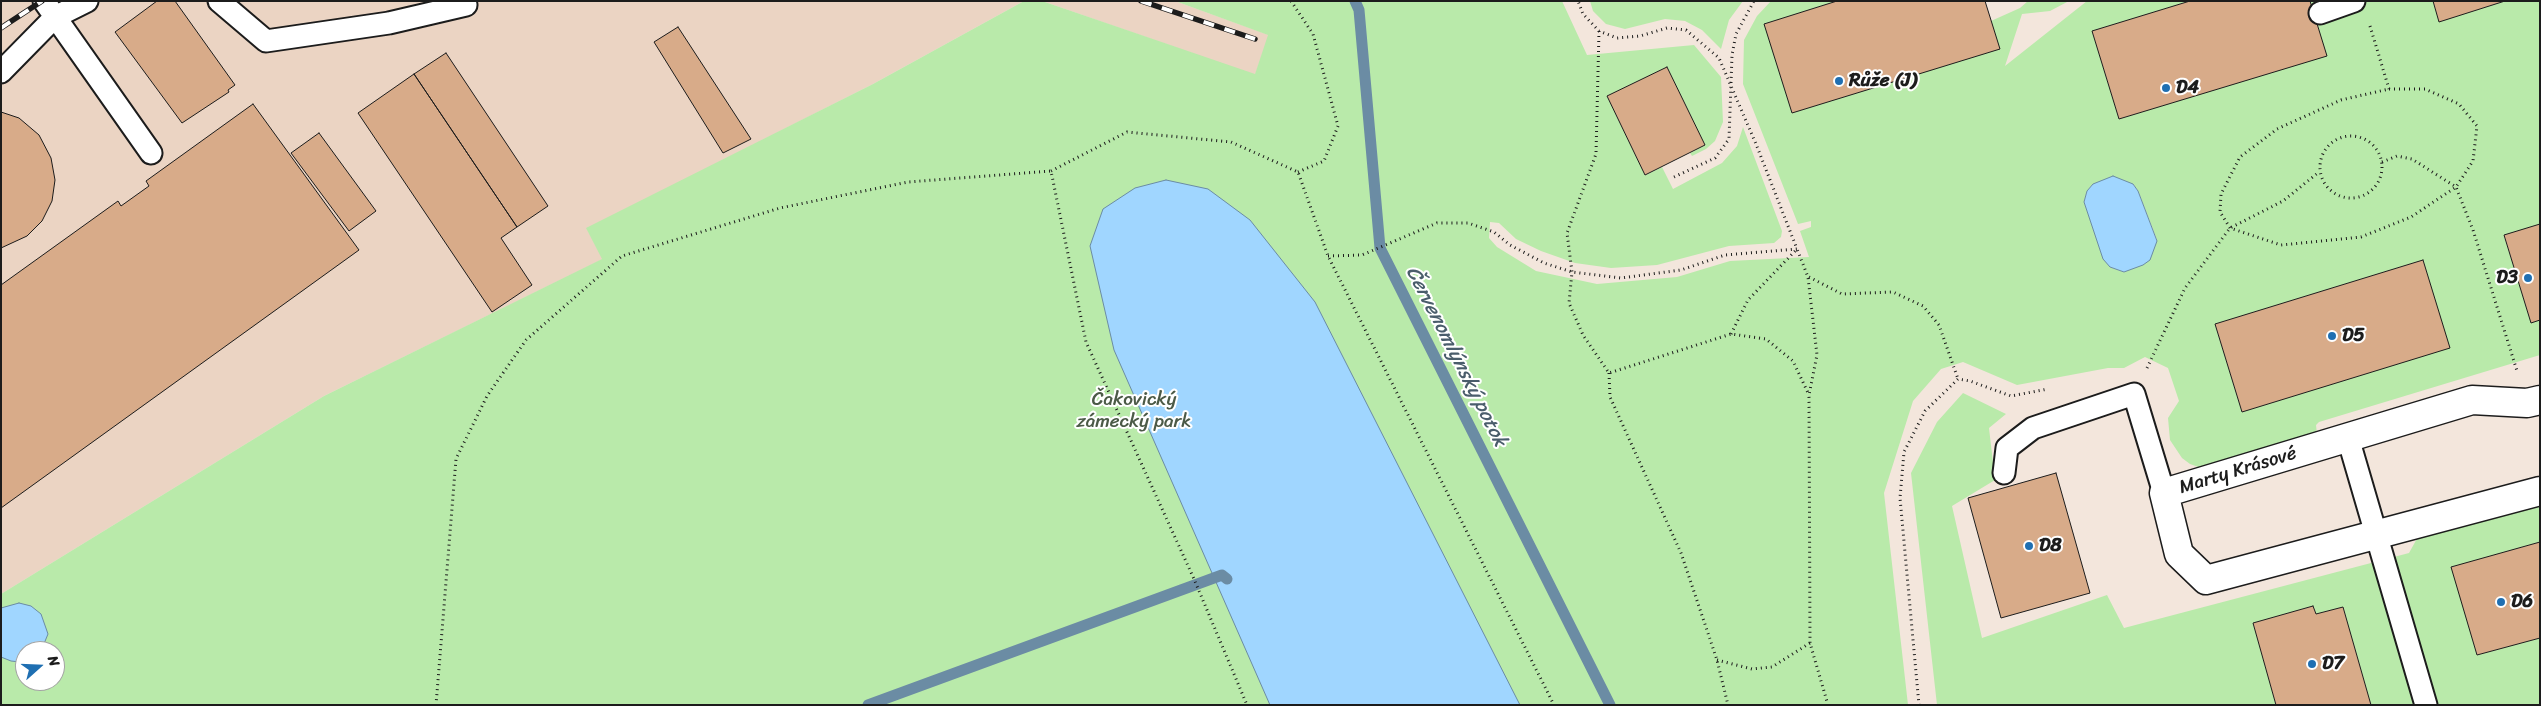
<!DOCTYPE html>
<meta charset="utf-8">
<style>
body{margin:0}
#map{position:relative;width:2541px;height:706px;overflow:hidden;background:#f3e6dc;font-family:Sriracha,sans-serif}
canvas{display:block}
.frame{position:absolute;inset:0;border:2px solid #1c1c1c;pointer-events:none}
.north{position:absolute;left:15px;top:641px;width:50px;height:50px;box-sizing:border-box;background:#fff;border:1px solid #a4a4a4;border-radius:50%;rotate:70deg;font-size:14px;font-weight:700;line-height:20px;text-align:center;color:#1c1c1c}
.north::after{content:'';display:block;margin:auto;width:18px;height:22px;background:#1f6fb2;clip-path:polygon(50% 0,100% 100%,50% 72%,0 100%)}
</style>
<div id="map">
<canvas width="2541" height="706"></canvas>
<div class="frame"></div>
<div class="north">N</div>
</div>
<script>
const context = document.querySelector('canvas').getContext('2d');
context.lineJoin = 'round';
function fillPath(path, color) {
  context.fillStyle = color;
  context.fill(path, 'evenodd');
}
function toPath(rows) {
  const path = new Path2D();
  for (const r of rows) {
    if (r.length === 3) {
      path.moveTo(r[0] + r[2], r[1]);
      path.arc(r[0], r[1], r[2], 0, 2 * Math.PI);
      continue;
    }
    path.moveTo(r[0], r[1]);
    for (let i = 2; i < r.length; i += 2) path.lineTo(r[i], r[i + 1]);
  }
  return path;
}
function stroke(path, color, width, dash) {
  context.strokeStyle = color;
  context.lineWidth = width;
  context.lineCap = dash ? 'butt' : 'round';
  context.setLineDash(dash || []);
  context.stroke(path);
}
function write(font, color, halo, rows, align = 'center') {
  context.font = font + ' Sriracha,sans-serif';
  context.lineWidth = 4;
  context.setLineDash([]);
  context.textBaseline = 'middle';
  context.strokeStyle = halo;
  context.fillStyle = color;
  for (const [text, x, y, turn = 0] of rows) {
    context.save();
    context.translate(x, y);
    context.rotate((+turn || 0) * Math.PI / 180);
    context.textAlign = isNaN(turn) ? turn : align;
    if (halo) context.strokeText(text, 0, 0);
    context.fillText(text, 0, 0);
    context.restore();
  }
}
const built = toPath([
 [1,1,1024,1,873,84,587,229,603,259,324,396,1,594],
 [1042,1,1175,1,1269,35,1255,75]
]);
const green = toPath([
 [1024,1,1042,1,1255,74,1268,35,1175,1,1562,1,1587,55,1694,45,1721,77,1723,122,1715,141,1706,149,1692,156,1690,153,1705,145,1667,67,1607,96,1645,175,1662,167,1673,189,1722,163,1737,146,1743,127,1782,231,1781,237,1774,243,1729,246,1657,265,1611,268,1575,263,1541,251,1516,239,1499,223,1490,222,1489,238,1497,247,1536,271,1597,284,1677,277,1730,261,1809,257,1800,231,1811,227,1811,221,1798,224,1743,84,1744,40,1757,16,1771,1,1837,1,1765,24,1792,113,1999,49,1991,21,2020,8,2028,1,2069,1,2050,11,2022,14,2005,66,2087,1,2190,1,2092,31,2119,119,2326,56,2310,1,2433,1,2439,21,2505,1,2540,1,2540,224,2504,236,2531,322,2540,320,2540,355,2319,422,2316,425,2317,434,2201,468,2190,464,2182,458,2170,440,2168,418,2179,401,2168,368,2145,357,2124,368,2108,368,2017,385,1963,362,1941,369,1913,401,1884,493,1908,705,1,705,1,594,324,396,602,259,586,228,873,84],
 [2093,184,2133,184,2138,191,2157,240,2124,272,2110,267,2084,202,2087,191],
 [2423,260,2449,348,2242,412,2215,324],
 [25,651,55,651,55,681,25,681],
 [1590,1,1743,1,1729,20,1721,49,1702,30,1685,21,1665,19,1625,29,1606,24,1593,11],
 [1963,393,2006,414,1989,428,1995,480,1952,506,1982,638,2107,595,2124,628,2409,553,2419,535,2540,497,2540,542,2452,567,2477,655,2540,638,2540,705,2371,705,2343,607,2316,614,2313,606,2253,623,2276,705,1937,705,1911,473,1937,422]
]);
const water = toPath([
 [2113,176,2133,184,2138,191,2157,241,2150,260,2143,265,2124,272,2110,267,2103,259,2084,202,2087,191,2093,184,2113,176],
 [1166,180,1208,189,1250,220,1315,302,1520,705,1270,705,1114,350,1090,246,1103,209,1135,188,1166,180],
 [19,603,31,606,41,614,48,634,41,651,25,651,25,661,20,662,11,661,1,657,1,608,19,603]
]);
const stream = toPath([
 [1355,1,1359,10,1380,248,1610,705],
 [868,705,1222,575,1227,579]
]);
const building = toPath([
 [157,1,175,1,235,85,228,90,229,92,182,123,115,32,157,1],
 [1985,1,2000,49,1792,113,1764,24,1837,1,1985,1],
 [2190,1,2310,1,2327,56,2119,119,2092,31,2190,1],
 [2433,1,2505,1,2439,22,2433,1],
 [678,27,751,139,723,153,654,42,678,27],
 [446,53,548,206,517,227,414,74,446,53],
 [1667,67,1705,145,1645,175,1607,96,1667,67],
 [414,74,517,227,501,238,532,285,492,312,358,113,414,74],
 [253,104,359,250,1,508,1,285,118,201,121,206,149,186,146,181,253,104],
 [1,112,19,118,39,135,51,158,55,180,52,201,42,221,27,236,1,248,1,112],
 [319,133,376,211,349,231,291,153,319,133],
 [2540,224,2540,320,2531,323,2504,235,2540,224],
 [2423,260,2450,348,2242,412,2215,324,2423,260],
 [2056,473,2090,593,2001,618,1968,498,2056,473],
 [2540,542,2540,638,2477,655,2451,567,2540,542],
 [2313,606,2316,614,2343,607,2371,705,2276,705,2253,623,2313,606]
]);
const path = toPath([
 [1291,1,1313,34,1338,126,1324,161,1298,172],
 [2370,26,2389,89],
 [1599,31,1596,154,1567,233,1572,272,1569,303,1583,335,1609,373,1731,334,1766,339,1793,361,1809,395],
 [2389,89,2425,89,2459,104,2477,126,2473,161,2456,187,2411,217,2361,237,2281,245,2230,228,2220,212,2221,194,2240,157,2277,129,2341,100,2389,89],
 [2351,167,31],
 [2382,162,2397,156,2412,159,2456,187,2473,230,2517,371],
 [1051,171,1127,132,1231,142,1298,172,1328,256,1554,705],
 [1674,177,1715,158,1729,139,1732,55,1736,34,1754,1],
 [1328,256,1362,255,1437,223,1468,223,1494,232,1510,245,1544,263,1572,272,1621,278,1681,270,1725,255,1797,249,1756,144,1719,58,1686,30,1667,28,1640,36,1617,38,1599,31,1583,14,1578,1],
 [1809,277,1842,294,1893,292,1923,306,1939,325,1958,379],
 [1731,334,1748,300,1797,249,1808,277,1817,355,1809,395,1810,643,1828,705],
 [2147,368,2185,288,2230,228,2283,201,2319,172],
 [1609,373,1610,397,1681,553,1717,660,1728,705],
 [1717,660,1752,669,1772,667,1810,643],
 [436,705,456,459,487,396,526,340,622,256,780,208,908,182,1051,171,1086,342,1194,579,1247,705],
 [1919,705,1900,498,1904,452,1925,411,1958,379,1970,381,2011,396,2048,389]
]);
const lane = toPath([
 [44,1,151,153],
 [219,1,266,41,389,23,466,5],
 [2320,13,2354,1],
 [1,72,55,17,87,1],
 [2348,438,2426,705],
 [2004,473,2007,448,2033,428,2134,394,2164,493]
]);
const street = toPath([
 [2540,400,2527,403,2472,400,2164,493,2179,554,2206,580,2540,491]
]);
const rail = toPath([
 [1141,1,1255,39],
 [1,28,42,1]
]);
const markers = [
 [1839,81,5,"#1f6fb2"],
 [2166,88,5,"#1f6fb2"],
 [2528,278,5,"#1f6fb2"],
 [2332,336,5,"#1f6fb2"],
 [2029,546,5,"#1f6fb2"],
 [2501,602,5,"#1f6fb2"],
 [2312,664,5,"#1f6fb2"]
];
const poiNames = [
 ["Růže (J)",1849,81],
 ["D4",2176,88],
 ["D3",2518,278,"right"],
 ["D5",2342,336],
 ["D8",2039,546],
 ["D6",2511,602],
 ["D7",2322,664]
];
const parkNames = [
 ["Čakovický",1134,400],
 ["zámecký park",1134,422]
];
const streetNames = [
 ["Marty Krásové",2238,471,-17]
];
const waterNames = [
 ["Červenomlýnský potok",1456,357,63]
];
fillPath(built, '#ebd4c3');
fillPath(green, '#b9eaaa');
fillPath(water, '#a0d6ff');
stroke(water, '#6b8ca4', 1);
stroke(stream, '#6b8ca4', 11);
fillPath(building, '#d8ab89');
stroke(building, '#1c1c1c', 1);
stroke(lane, '#1c1c1c', 25);
stroke(street, '#1c1c1c', 31);
stroke(path, '#1c1c1c', 3, [1, 4]);
stroke(lane, '#fff', 21);
stroke(street, '#fff', 28);
stroke(rail, '#1c1c1c', 5.5);
stroke(rail, '#fff', 4, [11]);
for (const [x, y, r, color] of markers) {
  const dot = new Path2D();
  dot.arc(x, y, r, 0, 2 * Math.PI);
  context.fillStyle = color;
  context.fill(dot);
  stroke(dot, '#fff', 2);
}
write('bold 19px', '#1c1c1c', '#fff', poiNames, 'left');
write('19px', '#4b5a47', '#fff', parkNames);
write('19px', '#1c1c1c', '#fff', streetNames);
write('italic 20px', '#4a5d6b', '#fff', waterNames);
</script>
